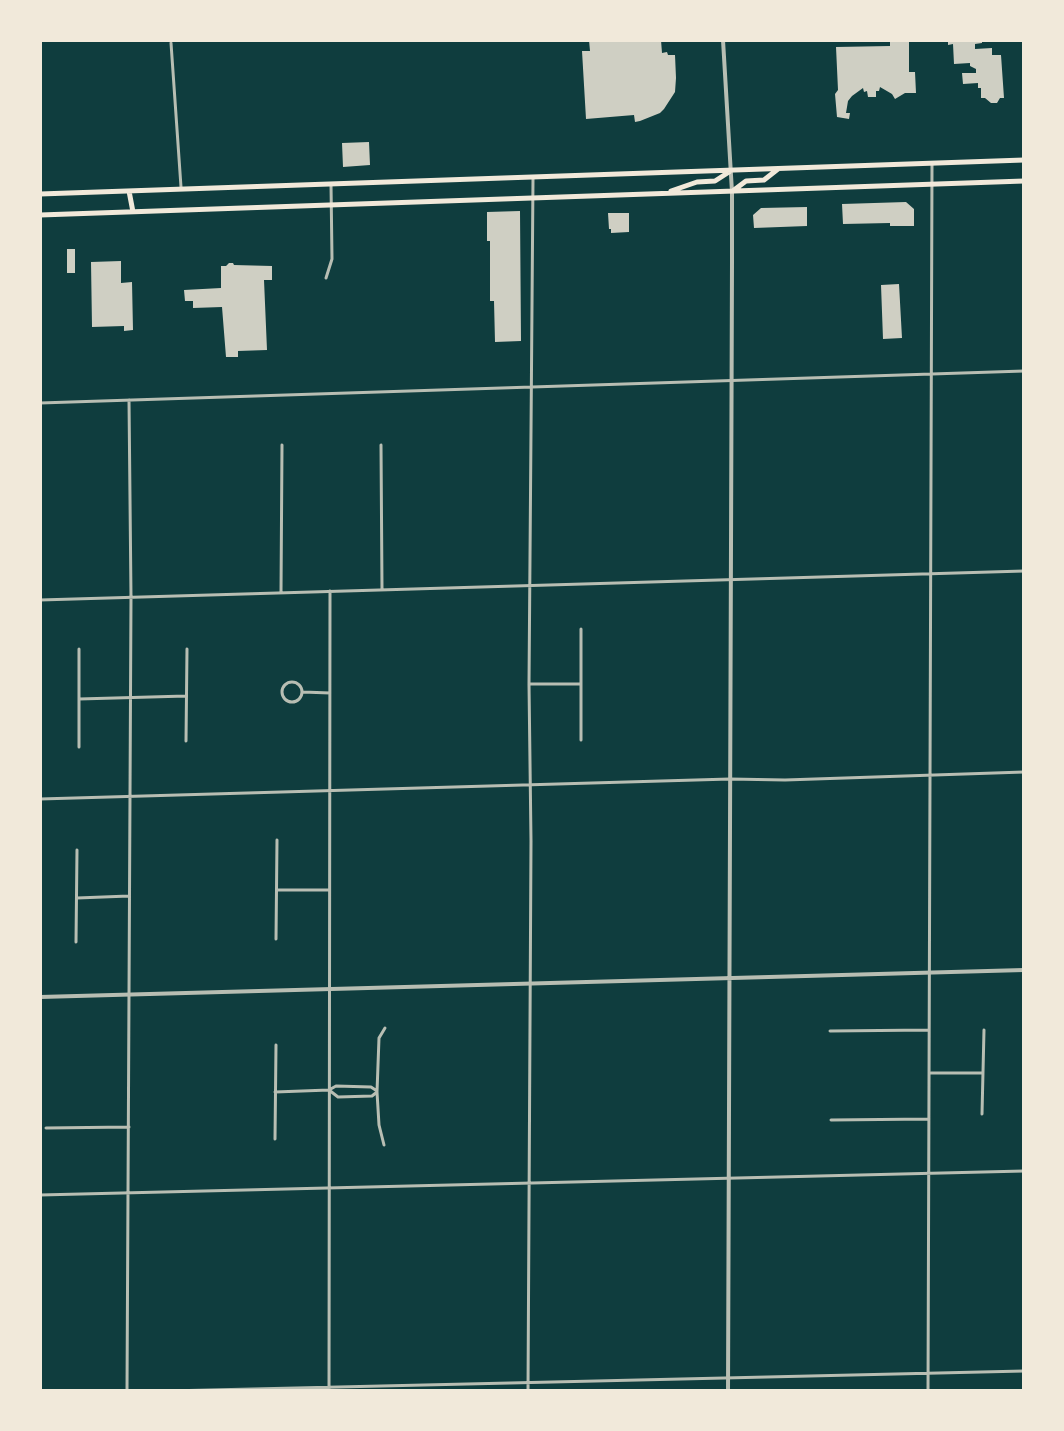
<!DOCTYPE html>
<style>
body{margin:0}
#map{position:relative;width:1064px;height:1431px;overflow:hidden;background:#0f3d3e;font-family:"Golos Text",sans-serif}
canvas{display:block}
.frame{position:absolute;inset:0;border:42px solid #f1e9da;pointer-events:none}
</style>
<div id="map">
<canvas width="1064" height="1431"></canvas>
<div class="frame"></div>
</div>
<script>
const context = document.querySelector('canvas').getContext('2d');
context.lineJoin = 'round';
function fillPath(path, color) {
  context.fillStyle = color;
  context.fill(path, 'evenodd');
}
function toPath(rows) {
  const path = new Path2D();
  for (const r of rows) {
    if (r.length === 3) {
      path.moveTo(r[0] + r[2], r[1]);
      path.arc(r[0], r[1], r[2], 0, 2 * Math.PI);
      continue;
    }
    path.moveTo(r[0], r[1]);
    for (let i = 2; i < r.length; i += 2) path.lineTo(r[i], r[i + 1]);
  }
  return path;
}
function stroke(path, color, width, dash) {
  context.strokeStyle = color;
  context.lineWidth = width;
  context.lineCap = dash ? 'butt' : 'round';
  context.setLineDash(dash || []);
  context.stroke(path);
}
const building = toPath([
 [589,40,661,40,662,53,667,52,668,55,675,55,676,78,675,92,664,109,660,113,640,121,635,122,634,115,586,119,582,51,590,51],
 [909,40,909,72,915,72,916,93,905,93,895,99,892,94,880,87,879,91,876,91,876,97,868,97,867,91,864,92,863,88,852,96,848,101,846,113,850,113,849,119,837,117,835,94,838,90,836,47,890,46,890,41],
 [948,40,982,40,982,43,975,44,975,49,992,48,992,55,1001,55,1004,98,1000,98,997,103,991,103,985,98,981,98,981,88,978,88,978,83,963,84,962,73,976,73,976,69,970,66,970,63,954,64,953,44,948,45],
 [369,142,370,165,343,167,342,143],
 [906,202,914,209,914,226,890,226,890,223,843,224,842,204],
 [807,207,807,226,754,228,753,215,761,208],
 [520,211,521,341,495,342,494,301,490,301,490,241,487,241,487,212],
 [608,213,629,213,629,232,611,233,611,229,609,229],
 [67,249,75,249,75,273,67,273],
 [121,261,121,283,132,282,133,330,124,331,124,326,92,327,91,262],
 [229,263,233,263,234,265,272,266,272,280,264,280,267,350,238,351,238,357,226,357,222,307,193,308,193,301,185,301,184,290,221,288,221,266,226,266],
 [899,284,902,338,883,339,881,285]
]);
const minor = toPath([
 [171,43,181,187],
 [326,278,332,259,331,184],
 [40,403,1024,371],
 [381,445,382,589],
 [281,592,282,445],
 [40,600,1024,571],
 [292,692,10],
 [529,684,581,684],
 [303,692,330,693],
 [79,699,186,696],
 [581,740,581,629],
 [186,741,187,649],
 [79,747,79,649],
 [40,799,730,779,785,780,1024,772],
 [277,890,329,890],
 [77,898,129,896],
 [276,939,277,840],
 [76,942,77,850],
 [830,1031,929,1030],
 [931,1073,983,1073],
 [329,1090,338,1097,372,1096,377,1092],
 [275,1092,329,1090,336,1086,371,1087,377,1091],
 [982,1114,984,1030],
 [831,1120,929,1119],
 [46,1128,129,1127],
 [275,1139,276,1045],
 [384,1145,379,1125,377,1092,379,1038,385,1028],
 [40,1195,1024,1171],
 [127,1391,131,597,129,400],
 [167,1391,1024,1371],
 [329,1391,330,591],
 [528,1391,531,841,529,684,533,179],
 [928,1391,932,164]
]);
const tertiary = toPath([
 [723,40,732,192,732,262,728,1391],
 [40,997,1024,970]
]);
const primary = toPath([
 [734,190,746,181,764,180,778,169],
 [129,191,133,212],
 [671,191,697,182,715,181,729,172],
 [40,194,1024,160],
 [40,215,1024,181]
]);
fillPath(building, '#cfcfc3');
stroke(minor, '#b8beb3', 3);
stroke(tertiary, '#b8beb3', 4);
stroke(primary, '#f1e9da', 5);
</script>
